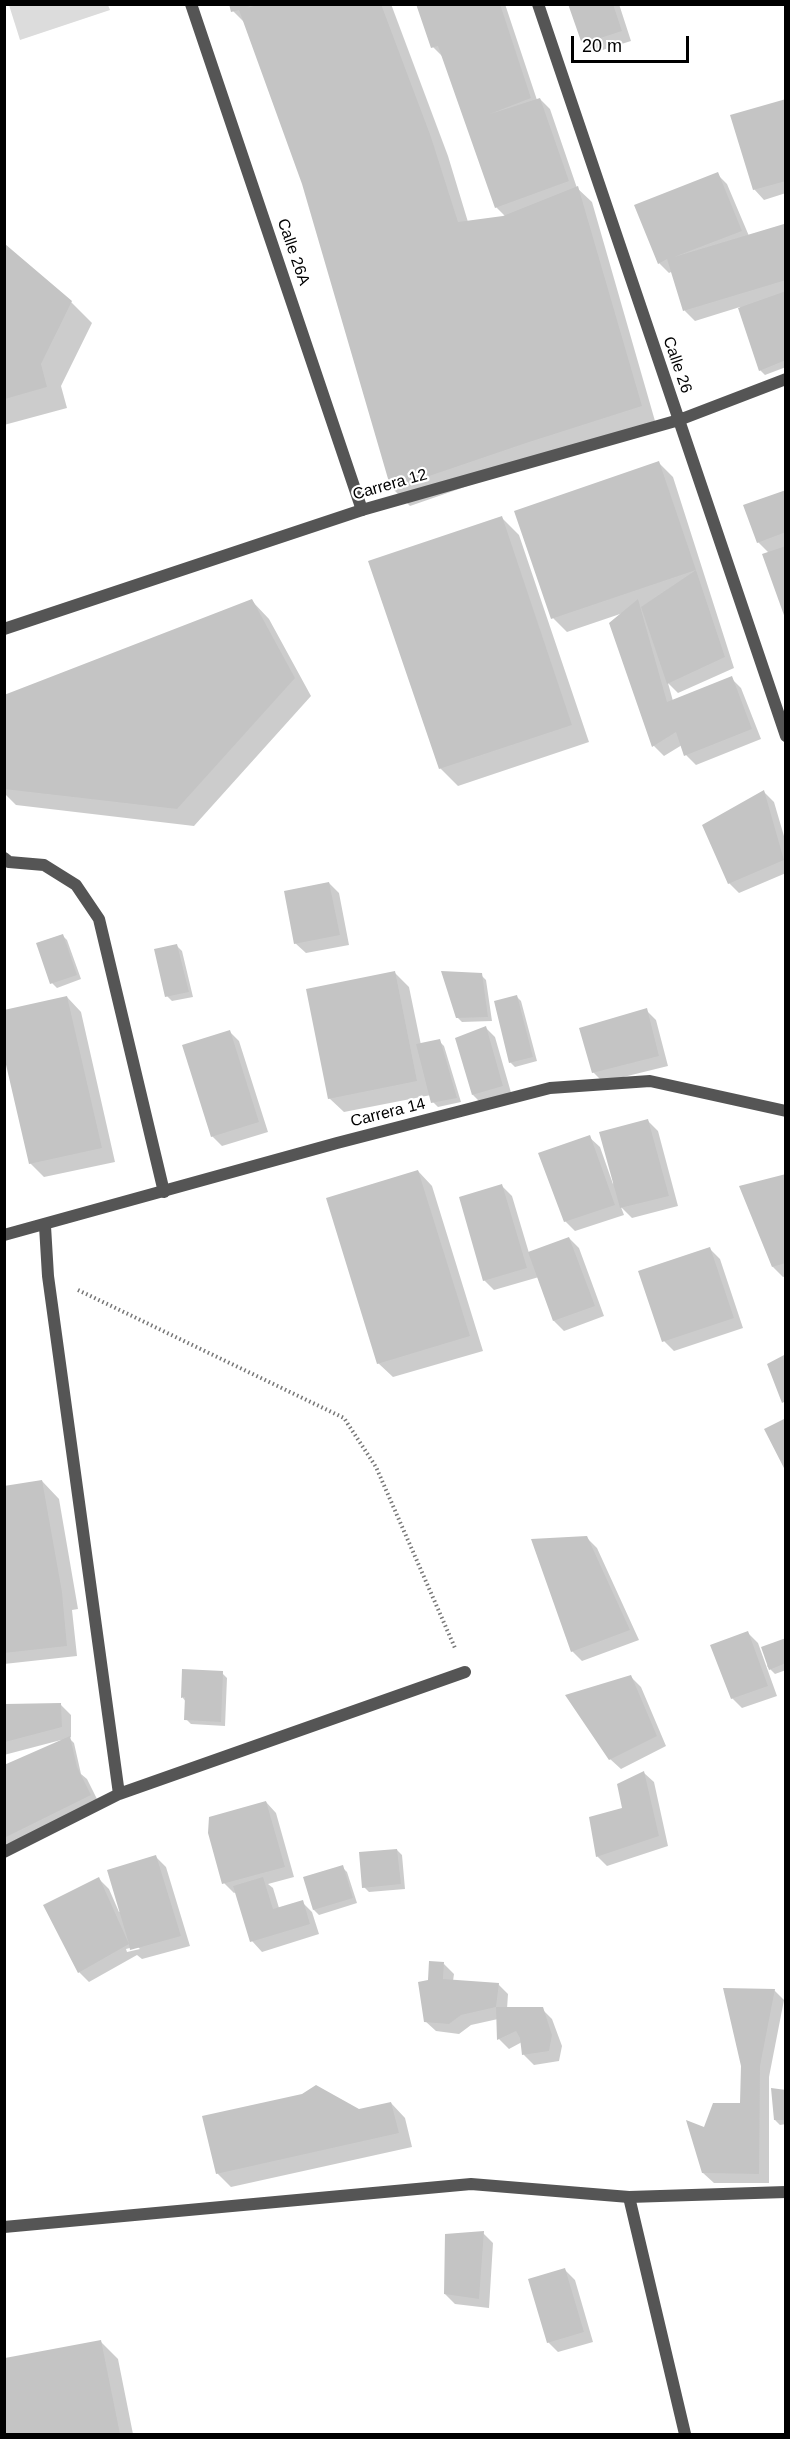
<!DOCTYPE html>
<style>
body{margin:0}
#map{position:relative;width:790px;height:2439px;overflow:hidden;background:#fff;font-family:Arial,sans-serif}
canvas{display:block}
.frame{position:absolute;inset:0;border:6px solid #000;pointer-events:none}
.scale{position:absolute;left:571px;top:36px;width:118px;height:27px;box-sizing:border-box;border:3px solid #000;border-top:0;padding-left:8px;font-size:18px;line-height:21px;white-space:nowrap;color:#000;-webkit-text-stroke:4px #fff;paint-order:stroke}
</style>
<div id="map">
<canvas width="790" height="2439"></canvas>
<div class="frame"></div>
<div class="scale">20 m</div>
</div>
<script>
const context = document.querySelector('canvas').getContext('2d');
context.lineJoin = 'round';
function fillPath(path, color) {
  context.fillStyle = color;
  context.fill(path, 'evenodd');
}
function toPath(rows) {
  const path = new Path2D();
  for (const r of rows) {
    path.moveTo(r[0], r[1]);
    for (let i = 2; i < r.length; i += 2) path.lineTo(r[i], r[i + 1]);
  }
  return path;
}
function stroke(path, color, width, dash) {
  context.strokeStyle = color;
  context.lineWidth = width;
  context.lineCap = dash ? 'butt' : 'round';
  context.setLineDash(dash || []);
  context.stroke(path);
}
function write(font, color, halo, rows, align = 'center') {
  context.font = font + ' Arial,sans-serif';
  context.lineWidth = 4.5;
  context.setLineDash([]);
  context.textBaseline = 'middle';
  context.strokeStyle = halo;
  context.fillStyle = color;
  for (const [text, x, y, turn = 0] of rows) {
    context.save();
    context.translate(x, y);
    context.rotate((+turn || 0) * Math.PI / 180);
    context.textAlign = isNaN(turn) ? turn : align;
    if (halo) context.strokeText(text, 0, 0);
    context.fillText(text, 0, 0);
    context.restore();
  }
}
const green = toPath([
 [9,5,108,5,110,10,20,40]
]);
const shadow = toPath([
 [231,4,391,4,448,156,468,222,506,217,496,207,443,57,433,47,418,4,505,4,537,100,540,99,550,109,577,188,592,202,655,421,410,506,393,489,304,184,246,24,233,11],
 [569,4,619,4,631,41,593,53,583,43],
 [786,100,786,193,764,200,754,189],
 [717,174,727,184,749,236,784,225,786,227,786,367,765,375,760,370,740,307,695,321,685,311,673,271,669,273,659,263],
 [4,246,71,302,92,323,61,386,67,408,4,425],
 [659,463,673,477,734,668,678,693,668,683,673,701,731,678,741,688,761,739,696,765,686,755,682,745,664,756,654,746,611,623,623,613,567,632,553,618],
 [786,491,786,615,769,553,758,542],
 [502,518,519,535,589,742,458,786,440,768],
 [252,601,269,619,311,696,194,826,16,805,4,793,4,696],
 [764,792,774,802,786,843,786,873,739,893,729,883],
 [329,883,339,893,349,945,306,953,295,943],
 [62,935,67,940,81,979,57,988,52,983],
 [177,946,182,951,193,997,172,1001,167,996],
 [395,973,409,987,421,1045,439,1041,444,1046,461,1102,438,1107,433,1102,431,1095,344,1112,329,1098],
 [481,975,486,980,492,1021,462,1022,457,1017],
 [67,997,81,1012,115,1162,44,1177,30,1163],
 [517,997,521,1001,537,1061,515,1067,510,1062],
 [646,1010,656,1020,668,1066,603,1082,593,1072],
 [485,1027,495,1037,512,1096,483,1105,473,1095],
 [229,1031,239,1041,268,1132,222,1146,212,1136],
 [648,1121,658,1131,678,1206,632,1218,621,1207,624,1215,575,1231,565,1221,589,1137,600,1147,613,1184],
 [418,1171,432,1186,483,1351,393,1377,378,1363],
 [786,1176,786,1276,783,1277,773,1267],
 [502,1186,512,1196,529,1253,569,1238,579,1248,604,1316,564,1331,554,1321,539,1277,494,1290,484,1280],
 [710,1249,720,1259,743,1328,674,1351,664,1341],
 [42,1481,59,1499,78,1609,72,1610,77,1656,4,1664,4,1487],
 [587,1538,597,1548,639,1640,582,1661,572,1651],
 [748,1633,758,1643,777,1696,742,1708,732,1698],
 [786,1640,786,1670,775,1674,767,1666],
 [184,1670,222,1673,227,1678,225,1726,191,1724,186,1719,186,1702,183,1698],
 [631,1677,641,1687,666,1746,621,1769,610,1759],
 [4,1705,61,1705,71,1715,71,1737,69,1738,74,1743,81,1774,87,1779,100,1805,4,1845,4,1767,61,1742,61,1740,4,1755],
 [644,1773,654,1782,668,1846,607,1866,597,1856],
 [266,1802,276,1813,294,1877,268,1884,273,1888,279,1908,302,1902,312,1912,319,1934,262,1952,252,1941,236,1892,234,1893,224,1883],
 [397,1850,402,1855,405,1889,369,1892,364,1887],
 [155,1856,166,1867,190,1946,142,1959,137,1955,89,1982,79,1972,99,1879,109,1889,119,1912,121,1911],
 [137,1946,140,1949,127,1952,126,1949],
 [342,1867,347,1872,357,1903,319,1915,314,1910,305,1878],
 [444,1964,454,1974,453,1981,498,1984,508,1994,507,2009,542,2009,552,2019,562,2046,559,2061,534,2065,524,2055,522,2042,509,2049,499,2039,498,2019,471,2025,459,2034,436,2031,425,2021,429,1981],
 [774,1990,784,2000,769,2077,769,2183,714,2183,703,2173,705,2129,742,2105],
 [786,2091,786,2124,780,2125,775,2120],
 [303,2095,358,2111,391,2103,405,2118,412,2147,231,2187,217,2173],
 [483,2233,493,2243,489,2308,455,2304,445,2294],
 [565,2270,575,2280,593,2342,558,2352,548,2342],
 [100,2341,118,2359,133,2434,4,2434,4,2359]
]);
const building = toPath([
 [229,4,255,4,246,8,262,4,381,4,431,137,458,222,503,216,578,186,642,406,526,443,391,489,302,184,239,10,231,12],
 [416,4,500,4,531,98,490,114,540,98,569,181,495,208,438,46,431,48],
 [568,4,613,4,622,31,582,44],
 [786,99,786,181,753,190,730,115],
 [718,172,742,231,674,257,784,224,786,280,683,311,667,259,658,264,634,205],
 [5,244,72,301,41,364,47,387,5,399],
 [786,291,786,360,759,371,738,308],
 [659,461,696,570,551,619,514,511],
 [786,490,786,532,757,543,743,505],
 [502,516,572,725,439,769,368,561],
 [786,546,786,618,785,618,762,554],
 [696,570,725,657,667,684,641,607],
 [252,599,295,678,177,809,4,789,4,695],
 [638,599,667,702,732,676,752,729,684,756,676,732,652,747,609,623],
 [764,790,784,860,728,884,702,825],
 [329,882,340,935,294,944,284,891],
 [63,934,77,975,50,984,36,943],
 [177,944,189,992,165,997,154,949],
 [395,971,417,1081,328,1099,306,989],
 [441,971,482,973,488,1017,456,1018],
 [517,995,533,1057,509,1063,494,1001],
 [67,996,102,1148,29,1164,4,1056,4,1010],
 [647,1008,659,1056,592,1073,579,1028],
 [486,1026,503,1086,472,1095,455,1038],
 [230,1030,259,1122,211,1137,182,1045],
 [440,1039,457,1098,431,1103,416,1044],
 [648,1119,669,1196,620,1208,599,1132],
 [590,1135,615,1205,564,1222,538,1153],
 [418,1170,470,1336,377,1364,326,1198],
 [786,1174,786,1263,772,1267,739,1186],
 [502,1184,527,1268,483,1281,459,1197],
 [569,1237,595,1306,553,1321,528,1252],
 [710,1247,734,1318,662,1342,638,1271],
 [786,1354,786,1401,782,1403,767,1364],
 [786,1418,786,1472,764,1429],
 [42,1480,62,1592,67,1646,4,1653,4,1486],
 [587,1536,630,1630,571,1652,531,1539],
 [748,1631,768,1686,731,1699,710,1645],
 [786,1638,786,1663,769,1670,761,1647],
 [182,1669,223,1671,221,1722,184,1720,185,1697,181,1698],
 [631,1675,657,1736,609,1760,565,1695],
 [61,1703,62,1727,5,1742,5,1704],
 [70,1736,77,1767,91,1795,4,1838,4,1765],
 [644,1771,659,1836,596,1857,589,1817,622,1808,617,1784],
 [266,1801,285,1867,222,1884,208,1833,209,1817],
 [397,1849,401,1884,362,1888,359,1852],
 [156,1855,181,1936,130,1950,129,1944,78,1973,43,1905,99,1877,129,1944,107,1870],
 [343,1865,353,1898,313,1910,303,1877],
 [263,1877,273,1909,303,1900,310,1924,250,1942,233,1886],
 [429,1961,444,1962,443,1979,499,1983,496,2007,461,2015,449,2024,424,2022,418,1982,428,1980],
 [723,1988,775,1989,760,2066,759,2174,702,2173,686,2120,704,2127,713,2103,740,2103,741,2066],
 [496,2007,543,2007,552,2035,549,2051,522,2055,520,2038,516,2031,497,2040],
 [316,2085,359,2109,391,2102,399,2133,216,2174,202,2116,302,2094],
 [771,2088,786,2090,786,2120,774,2120],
 [484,2231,479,2299,444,2294,445,2234],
 [565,2268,584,2332,547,2343,528,2279],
 [101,2340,120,2434,5,2434,5,2358]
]);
const path = toPath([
 [78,1290,344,1418,376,1467,455,1648]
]);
const service = toPath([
 [191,4,362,510],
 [4,858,9,862,44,865,76,885,99,919,164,1192],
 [629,2197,685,2434]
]);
const minor = toPath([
 [538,4,786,736],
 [4,629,362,510,679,420,786,379],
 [45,1226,48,1276,119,1794],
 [4,1235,337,1143,550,1088,650,1081,786,1111],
 [4,1852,119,1794,465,1672],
 [4,2227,471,2184,629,2197,786,2192]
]);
const streetNames = [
 ["Calle 26A",293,252,71],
 ["Calle 26",677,365,71],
 ["Carrera 12",390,485,-16],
 ["Carrera 14",388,1113,-14]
];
fillPath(green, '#dcdcdc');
fillPath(shadow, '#0003');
fillPath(building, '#c4c4c4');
stroke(path, '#777', 4, [1.5, 3]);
stroke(service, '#555', 12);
stroke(minor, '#555', 12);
write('16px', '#000', '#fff', streetNames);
</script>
